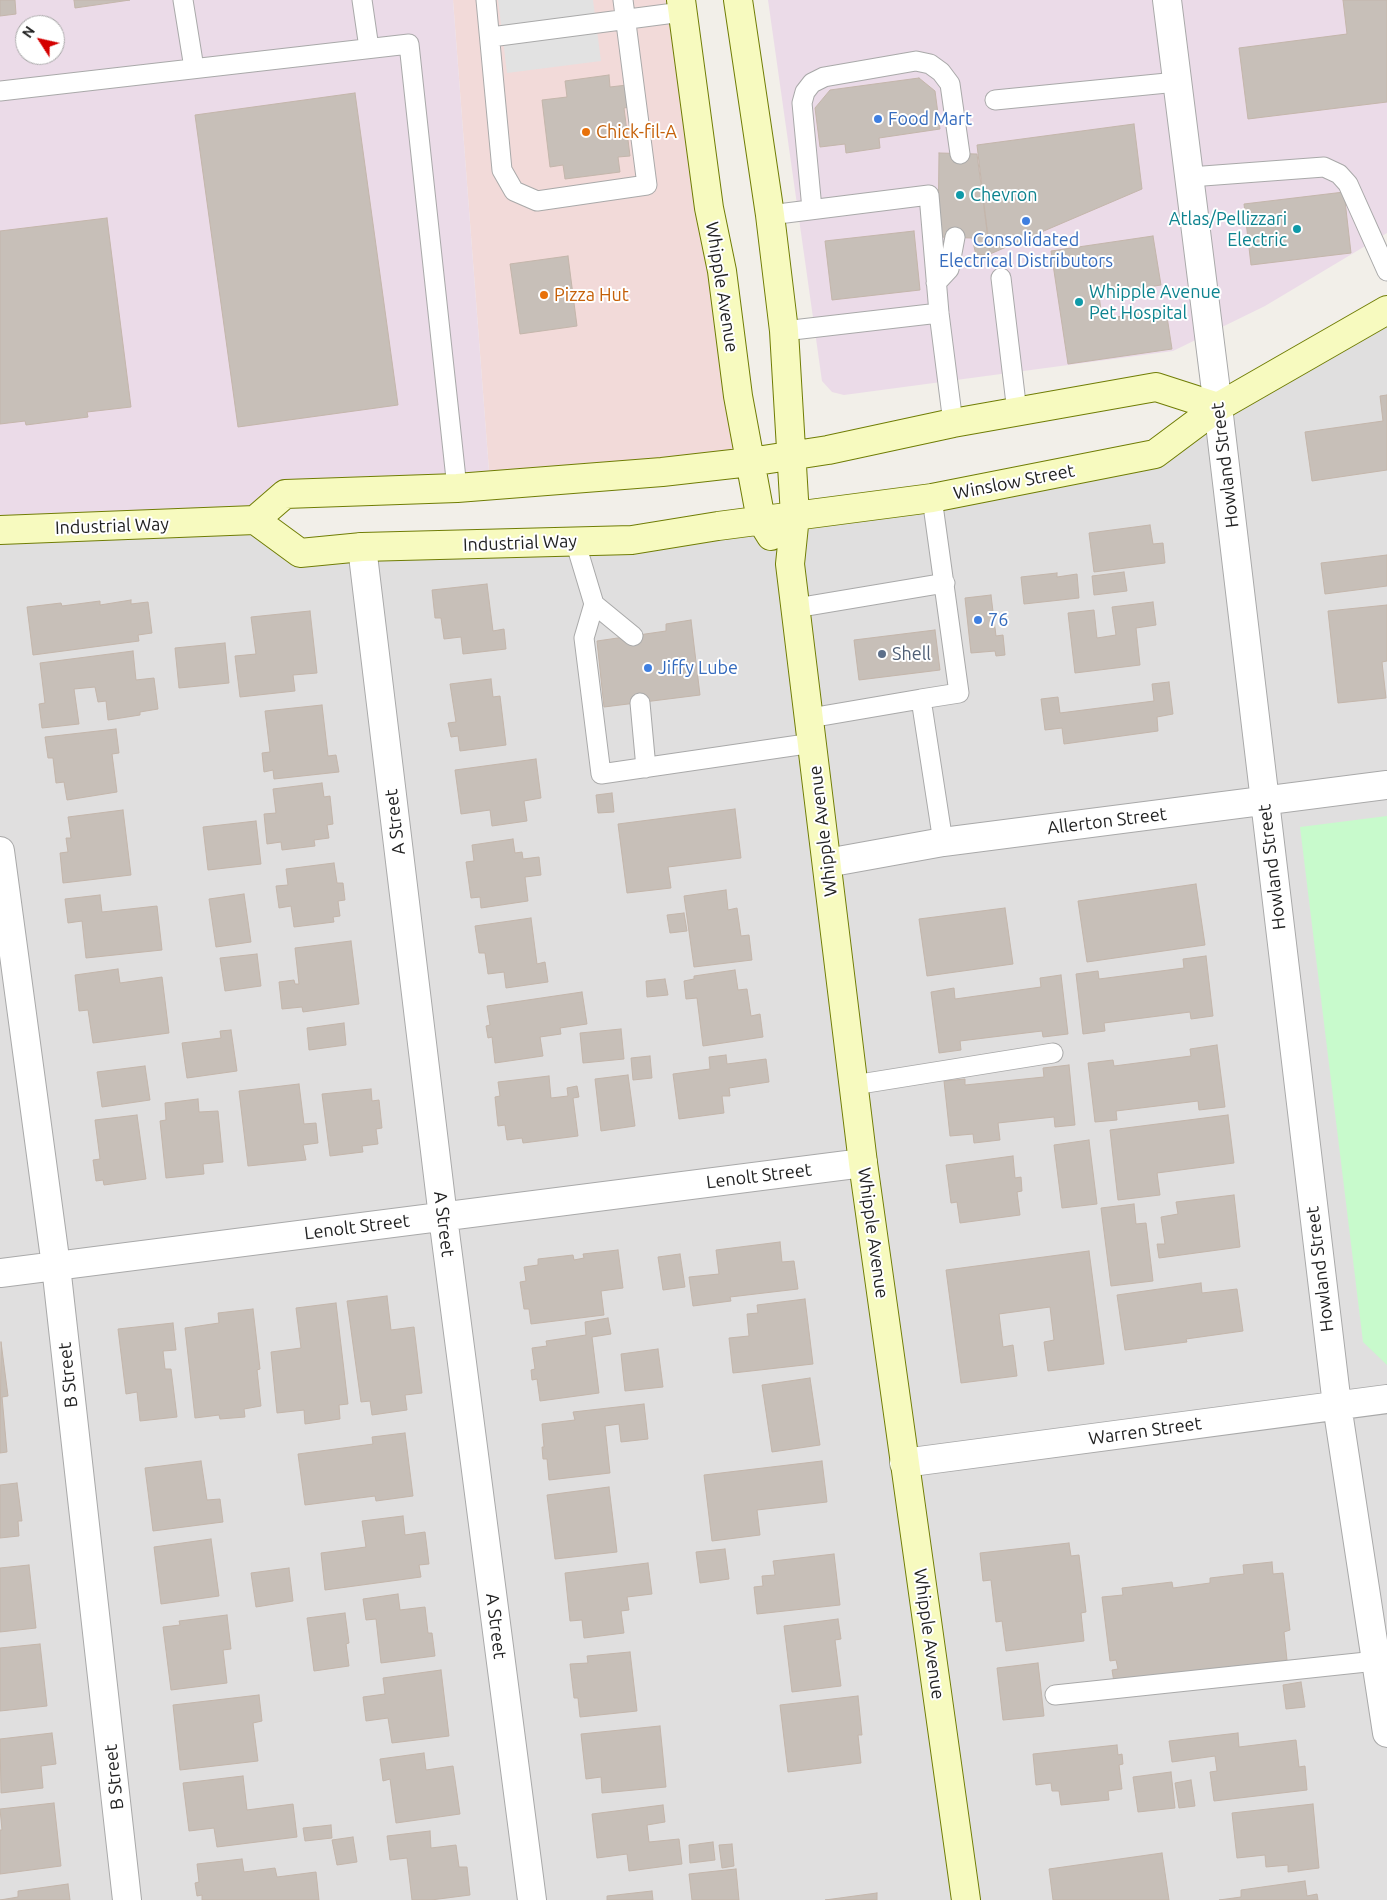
<!DOCTYPE html>
<style>
body{margin:0}
#map{position:relative;width:1387px;height:1900px;overflow:hidden;background:#f2efe9;font-family:Ubuntu,sans-serif}
canvas{display:block}
.north{position:absolute;left:15px;top:15px;width:50px;height:50px;box-sizing:border-box;background:#fff;border:1px solid #a7a7a7;border-radius:50%;rotate:305deg;font-size:14px;font-weight:700;line-height:20px;text-align:center;color:#222}
.north::after{content:'';display:block;margin:auto;width:18px;height:22px;background:#d40000;clip-path:polygon(50% 0,100% 100%,50% 72%,0 100%)}
</style>
<div id="map">
<canvas width="1387" height="1900"></canvas>
<div class="north">N</div>
</div>
<script>
const context = document.querySelector('canvas').getContext('2d');
context.lineJoin = 'round';
function fillPath(path, color) {
  context.fillStyle = color;
  context.fill(path, 'evenodd');
}
function toPath(rows) {
  const path = new Path2D();
  for (const r of rows) {
    path.moveTo(r[0], r[1]);
    for (let i = 2; i < r.length; i += 2) path.lineTo(r[i], r[i + 1]);
  }
  return path;
}
function stroke(path, color, width, dash) {
  context.strokeStyle = color;
  context.lineWidth = width;
  context.lineCap = dash ? 'butt' : 'round';
  context.setLineDash(dash || []);
  context.stroke(path);
}
function write(font, color, halo, rows, align = 'center') {
  context.font = font + ' Ubuntu,sans-serif';
  context.lineWidth = 4;
  context.setLineDash([]);
  context.textBaseline = 'middle';
  context.strokeStyle = halo;
  context.fillStyle = color;
  for (const [text, x, y, turn = 0] of rows) {
    context.save();
    context.translate(x, y);
    context.rotate((+turn || 0) * Math.PI / 180);
    context.textAlign = isNaN(turn) ? turn : align;
    if (halo) context.strokeText(text, 0, 0);
    context.fillText(text, 0, 0);
    context.restore();
  }
}
const residential = toPath([
 [1387,310,1387,1900,0,1900,0,530,255,520,300,553,632,540,1155,454]
]);
const commercial = toPath([
 [453,0,681,0,750,462,490,484]
]);
const industrial = toPath([
 [0,0,453,0,490,484,285,494,255,520,0,530],
 [25,25,55,25,55,55,25,55],
 [768,0,1387,0,1387,233,1265,306,1173,351,844,395,832,392,822,381]
]);
const park = toPath([
 [1387,816,1387,1365,1363,1342,1300,827]
]);
const parking = toPath([
 [498,0,593,0,601,61,507,73]
]);
const building = toPath([
 [0,0,15,0,16,14,0,16,0,0],
 [74,0,130,0,75,8,74,0],
 [1343,0,1387,0,1387,102,1248,119,1239,48,1347,34,1343,0],
 [609,75,610,87,627,85,630,107,624,108,630,156,618,157,620,172,565,179,563,165,550,167,542,100,567,97,565,81,609,75],
 [919,78,935,91,940,129,879,138,880,148,846,153,845,144,820,147,815,108,830,90,919,78],
 [355,93,398,405,238,427,195,115,355,93],
 [1134,124,1142,189,990,254,977,145,1134,124],
 [939,153,977,154,990,254,976,255,972,238,938,237,939,153],
 [1344,192,1351,253,1251,265,1244,204,1344,192],
 [107,218,131,407,87,412,88,417,26,425,25,421,0,424,0,231,107,218],
 [914,231,920,290,832,300,825,241,914,231],
 [1153,236,1161,285,1099,295,1102,319,1166,310,1172,349,1068,364,1051,251,1153,236],
 [568,256,577,326,520,334,510,264,568,256],
 [1387,395,1387,470,1312,481,1305,432,1383,421,1380,396,1387,395],
 [1150,525,1153,544,1163,543,1165,563,1094,572,1089,533,1150,525],
 [1387,555,1387,586,1325,594,1321,563,1387,555],
 [1124,572,1127,591,1094,595,1092,576,1124,572],
 [1057,573,1057,577,1077,574,1079,598,1024,604,1021,577,1057,573],
 [487,584,493,631,504,629,506,649,463,654,461,637,444,639,441,618,435,618,432,590,487,584],
 [991,595,996,636,1003,635,1005,655,996,656,995,651,971,653,965,598,991,595],
 [131,600,131,604,148,602,152,633,138,635,139,641,33,655,27,607,61,603,62,606,100,601,100,605,131,600],
 [1153,602,1156,625,1136,628,1140,665,1075,673,1068,613,1094,610,1097,638,1116,635,1112,607,1153,602],
 [1387,605,1387,661,1382,662,1386,698,1338,703,1328,611,1387,605],
 [310,611,317,673,293,675,295,691,240,697,235,656,256,654,251,617,310,611],
 [691,620,700,695,604,707,597,641,666,631,666,624,691,620],
 [935,630,940,670,859,680,854,640,935,630],
 [225,643,229,683,179,688,175,648,225,643],
 [133,651,136,680,154,678,158,709,140,712,140,715,108,720,106,701,98,702,95,687,74,689,79,724,42,728,39,704,45,703,40,663,133,651],
 [491,679,493,697,500,696,506,745,460,751,458,736,451,737,448,723,456,722,450,684,491,679],
 [1169,682,1173,714,1157,717,1158,731,1064,744,1062,728,1045,730,1041,699,1058,697,1060,713,1154,701,1152,684,1169,682],
 [322,705,328,756,336,755,339,772,274,779,273,770,264,772,262,753,270,752,265,711,322,705],
 [116,729,119,753,112,754,117,792,67,800,64,782,56,783,53,758,48,758,45,737,116,729],
 [536,759,541,798,524,801,527,821,492,826,490,810,461,814,455,770,536,759],
 [322,783,324,797,330,796,333,824,327,825,329,838,314,840,315,846,282,850,281,842,267,844,264,814,276,813,273,789,322,783],
 [612,793,614,812,598,813,596,795,612,793],
 [735,809,741,858,668,867,671,888,627,893,618,824,735,809],
 [123,810,131,875,63,883,60,853,68,852,66,838,71,838,68,817,123,810],
 [256,821,261,864,208,870,203,827,256,821],
 [513,839,515,853,522,852,523,859,539,857,541,875,525,877,528,901,481,908,480,897,471,898,466,862,474,861,472,845,513,839],
 [334,863,337,883,343,883,345,900,338,901,340,916,333,917,334,922,294,927,291,906,279,908,276,886,288,885,286,869,334,863],
 [1196,884,1205,945,1087,962,1078,901,1196,884],
 [726,890,728,910,737,908,741,936,749,935,752,960,694,967,684,896,726,890],
 [244,894,251,942,216,947,209,899,244,894],
 [100,895,102,912,157,906,162,950,86,958,82,921,68,923,65,899,100,895],
 [1005,908,1013,964,927,976,919,919,1005,908],
 [684,913,687,931,670,933,667,915,684,913],
 [531,918,537,964,545,962,548,982,506,988,504,972,488,974,485,953,479,953,475,926,531,918],
 [351,941,359,1004,303,1012,302,1007,282,1009,279,982,294,980,295,984,299,984,295,948,351,941],
 [257,954,261,986,225,991,220,958,257,954],
 [1206,956,1213,1016,1191,1019,1190,1012,1104,1023,1105,1031,1083,1034,1076,974,1098,971,1099,979,1184,968,1183,959,1206,956],
 [118,969,120,983,162,977,169,1033,93,1043,88,1010,79,1011,75,975,118,969],
 [735,970,738,990,747,989,751,1016,760,1014,763,1037,703,1046,697,998,686,999,684,981,694,979,694,976,735,970],
 [1061,975,1068,1034,1043,1037,1042,1031,960,1041,961,1050,939,1053,931,992,954,988,955,999,1041,987,1040,978,1061,975],
 [665,979,668,995,647,997,646,981,665,979],
 [582,992,587,1024,560,1028,561,1034,540,1037,543,1056,495,1063,492,1037,488,1038,486,1026,490,1025,487,1006,582,992],
 [344,1023,346,1045,309,1050,307,1028,344,1023],
 [621,1029,624,1059,583,1063,580,1033,621,1029],
 [231,1030,237,1071,187,1078,182,1043,221,1038,220,1031,231,1030],
 [1217,1045,1225,1107,1199,1110,1198,1101,1116,1111,1117,1120,1095,1122,1088,1063,1113,1060,1114,1066,1191,1056,1190,1049,1217,1045],
 [726,1055,727,1064,766,1059,769,1082,729,1088,730,1096,722,1096,724,1113,679,1119,673,1074,710,1069,709,1057,726,1055],
 [650,1056,652,1078,633,1080,631,1058,650,1056],
 [1069,1065,1075,1125,1055,1127,1054,1117,998,1123,1000,1140,974,1143,973,1134,950,1136,944,1081,965,1079,965,1085,1044,1077,1043,1068,1069,1065],
 [145,1066,150,1100,102,1107,97,1072,145,1066],
 [628,1075,635,1126,601,1131,595,1079,628,1075],
 [549,1076,551,1098,568,1096,567,1088,577,1086,579,1097,573,1098,578,1136,523,1143,522,1138,507,1140,505,1125,498,1126,495,1097,500,1096,498,1082,549,1076],
 [299,1084,304,1124,316,1123,318,1143,303,1145,306,1160,248,1166,239,1091,299,1084],
 [371,1089,372,1101,379,1100,382,1128,376,1129,378,1144,362,1146,363,1152,330,1156,322,1094,371,1089],
 [198,1099,199,1112,218,1111,223,1162,203,1164,204,1174,166,1178,160,1121,166,1120,165,1103,198,1099],
 [137,1115,146,1179,104,1185,103,1180,96,1181,93,1160,100,1159,95,1120,137,1115],
 [1228,1115,1234,1163,1157,1173,1160,1195,1118,1200,1110,1130,1228,1115],
 [1089,1140,1097,1204,1062,1208,1054,1145,1089,1140],
 [1013,1156,1015,1178,1021,1177,1022,1191,1017,1192,1020,1215,960,1223,957,1202,951,1203,946,1165,1013,1156],
 [1234,1195,1240,1247,1159,1258,1157,1244,1165,1244,1161,1217,1178,1214,1176,1202,1234,1195],
 [1134,1204,1136,1224,1146,1223,1153,1281,1111,1286,1101,1208,1134,1204],
 [780,1242,782,1262,794,1261,798,1289,730,1297,731,1301,693,1306,689,1277,719,1274,716,1250,780,1242],
 [618,1250,623,1288,601,1291,604,1315,531,1324,529,1309,524,1309,520,1282,526,1281,524,1267,538,1265,538,1259,573,1255,574,1260,584,1258,583,1254,618,1250],
 [1089,1251,1104,1364,1048,1371,1044,1342,1054,1340,1050,1307,999,1314,1003,1347,1013,1345,1017,1376,961,1383,946,1270,1089,1251],
 [680,1254,685,1287,663,1290,658,1257,680,1254],
 [1201,1283,1202,1293,1237,1289,1243,1331,1186,1339,1187,1342,1125,1350,1117,1295,1201,1283],
 [387,1296,391,1330,414,1327,422,1393,405,1395,407,1410,372,1415,370,1401,361,1402,347,1301,387,1296],
 [805,1299,813,1364,733,1373,729,1338,749,1336,747,1314,758,1313,757,1305,805,1299],
 [336,1303,348,1404,339,1405,340,1419,305,1424,304,1410,277,1413,271,1352,301,1348,296,1308,336,1303],
 [253,1309,260,1369,257,1370,261,1406,244,1409,245,1417,220,1419,219,1415,195,1418,185,1328,219,1323,218,1313,253,1309],
 [608,1318,611,1334,592,1337,599,1393,540,1401,537,1379,532,1380,531,1370,535,1369,532,1348,547,1346,546,1341,586,1335,585,1322,608,1318],
 [173,1323,176,1350,163,1351,165,1369,171,1369,177,1417,140,1421,137,1392,126,1394,118,1329,173,1323],
 [1,1342,8,1396,2,1397,7,1452,0,1453,1,1342],
 [658,1349,663,1387,625,1391,621,1354,658,1349],
 [810,1378,820,1445,772,1452,762,1385,810,1378],
 [644,1404,648,1439,621,1442,619,1424,605,1426,610,1473,549,1480,547,1459,543,1459,542,1447,544,1447,542,1424,575,1420,573,1412,644,1404],
 [405,1433,413,1496,376,1501,375,1496,305,1505,298,1454,373,1444,372,1437,405,1433],
 [201,1461,207,1500,220,1499,223,1522,153,1531,145,1468,201,1461],
 [822,1461,827,1502,757,1510,760,1535,712,1541,704,1475,822,1461],
 [17,1483,22,1521,18,1521,19,1536,0,1538,0,1485,17,1483],
 [609,1487,617,1552,555,1559,547,1495,609,1487],
 [403,1516,405,1535,425,1532,429,1564,419,1565,421,1577,325,1590,321,1553,366,1547,362,1521,403,1516],
 [211,1539,219,1596,161,1604,154,1547,211,1539],
 [1069,1543,1071,1556,1079,1555,1086,1612,1081,1613,1084,1641,1006,1651,1002,1621,996,1622,991,1580,983,1581,980,1553,1069,1543],
 [725,1549,729,1579,700,1583,696,1552,725,1549],
 [834,1554,840,1605,757,1614,754,1587,763,1586,762,1576,775,1575,773,1561,834,1554],
 [1272,1562,1273,1574,1283,1573,1290,1630,1284,1632,1287,1660,1114,1682,1112,1670,1118,1669,1116,1660,1110,1661,1102,1597,1123,1595,1122,1588,1172,1582,1173,1588,1210,1583,1210,1578,1244,1574,1243,1565,1272,1562],
 [648,1563,652,1594,627,1597,629,1610,621,1611,624,1633,584,1638,582,1620,570,1621,565,1573,648,1563],
 [29,1565,36,1628,0,1632,0,1568,29,1565],
 [289,1568,293,1601,256,1607,251,1573,289,1568],
 [398,1594,400,1610,425,1607,428,1633,432,1633,435,1656,381,1663,376,1619,366,1620,363,1599,398,1594],
 [345,1613,349,1643,346,1644,349,1666,314,1671,307,1618,345,1613],
 [227,1615,231,1649,223,1650,227,1683,171,1690,163,1627,180,1625,179,1621,227,1615],
 [838,1619,841,1639,835,1640,841,1686,792,1692,784,1626,838,1619],
 [40,1644,47,1706,0,1711,0,1648,40,1644],
 [630,1652,637,1711,580,1717,578,1698,574,1698,570,1664,588,1663,587,1656,630,1652],
 [1038,1663,1044,1716,1003,1720,997,1668,1038,1663],
 [441,1670,449,1736,392,1743,388,1718,366,1721,363,1697,385,1694,383,1678,441,1670],
 [1301,1682,1305,1707,1286,1709,1283,1685,1301,1682],
 [259,1695,262,1721,253,1723,258,1761,180,1770,173,1705,259,1695],
 [858,1696,862,1735,858,1735,861,1763,788,1772,780,1705,858,1696],
 [660,1726,666,1787,602,1793,601,1777,586,1779,581,1734,660,1726],
 [52,1733,56,1764,41,1766,43,1788,1,1793,0,1739,52,1733],
 [1238,1733,1239,1747,1296,1740,1299,1767,1305,1766,1307,1790,1214,1801,1210,1772,1217,1771,1215,1756,1172,1762,1169,1741,1238,1733],
 [1117,1745,1118,1755,1122,1754,1123,1764,1119,1765,1122,1789,1108,1791,1109,1800,1061,1805,1059,1791,1052,1791,1051,1783,1036,1785,1033,1754,1117,1745],
 [424,1753,426,1770,453,1766,460,1814,396,1823,390,1779,383,1781,380,1759,424,1753],
 [1171,1772,1175,1808,1138,1812,1133,1777,1171,1772],
 [243,1776,247,1810,293,1804,297,1837,217,1847,214,1828,189,1831,183,1783,243,1776],
 [1191,1780,1195,1806,1179,1808,1175,1783,1191,1780],
 [54,1803,61,1866,0,1874,0,1830,2,1830,0,1809,54,1803],
 [1313,1804,1319,1868,1288,1872,1288,1865,1266,1867,1265,1855,1237,1858,1232,1813,1313,1804],
 [663,1805,665,1822,647,1825,649,1842,679,1839,682,1864,629,1871,627,1854,597,1858,592,1814,663,1805],
 [331,1825,332,1838,305,1841,303,1828,331,1825],
 [430,1831,431,1848,456,1845,459,1867,467,1867,470,1895,431,1900,412,1900,407,1858,390,1860,387,1836,430,1831],
 [353,1837,357,1862,337,1865,332,1840,353,1837],
 [713,1842,715,1860,690,1863,689,1845,713,1842],
 [732,1844,734,1866,722,1868,719,1845,732,1844],
 [1162,1853,1169,1900,1053,1900,1049,1869,1162,1853],
 [242,1859,244,1872,275,1868,277,1877,316,1872,319,1900,202,1900,202,1895,197,1896,195,1883,199,1882,197,1864,242,1859],
 [736,1869,739,1900,692,1900,689,1874,736,1869],
 [1305,1881,1307,1896,1317,1894,1318,1900,1219,1900,1241,1897,1241,1890,1305,1881],
 [68,1884,70,1900,0,1900,18,1897,18,1891,68,1884],
 [652,1891,653,1900,607,1900,607,1896,652,1891],
 [877,1893,877,1900,825,1900,877,1893]
]);
const lane = toPath([
 [183,0,194,68],
 [362,0,369,48],
 [486,0,502,170,514,191,537,201,647,185,623,0],
 [491,37,682,12],
 [0,91,409,44,457,488],
 [995,100,1177,82],
 [1190,177,1324,167,1339,174,1348,184,1387,271],
 [812,209,802,103,805,92,812,83,824,77,916,61,930,64,941,72,950,84,960,154],
 [770,215,929,195,939,313,953,423],
 [1001,278,1017,412],
 [936,283,949,269,955,237],
 [784,331,939,313],
 [932,498,959,693,921,699,943,842],
 [575,541,594,604,633,636],
 [594,604,584,638,601,774,813,743],
 [796,608,945,583],
 [640,703,646,768],
 [810,718,921,699],
 [854,1085,1053,1053],
 [1055,1695,1376,1661]
]);
const street = toPath([
 [1167,0,1218,407,1337,1405,1387,1733],
 [362,547,443,1217,532,1900],
 [0,851,56,1266,127,1900],
 [827,863,943,842,1387,785],
 [0,1273,863,1163],
 [904,1463,1387,1399]
]);
const secondary = toPath([
 [681,0,709,208,722,271,738,396,761,520,771,536],
 [738,0,770,215,784,331,795,516,790,564,863,1163,966,1900],
 [255,520,300,553,362,547,632,540,718,526,932,498,1155,454,1218,407,1387,310],
 [0,530,255,520,285,494,457,488,662,472,750,462,828,450,953,423,1156,387,1218,407]
]);
const markers = [
 [878,119,5,"#3f7fe0"],
 [586,132,5,"#e8710a"],
 [960,195,5,"#0f9aa8"],
 [1026,221,5,"#3f7fe0"],
 [1297,229,5,"#0f9aa8"],
 [544,295,5,"#e8710a"],
 [1079,302,5,"#0f9aa8"],
 [978,620,5,"#3f7fe0"],
 [882,654,5,"#5c6f8a"],
 [648,668,5,"#3f7fe0"]
];
const shopNames = [
 ["Food Mart",888,119],
 ["Consolidated",1026,240,"center"],
 ["Electrical Distributors",1026,261,"center"],
 ["76",988,620],
 ["Jiffy Lube",658,668]
];
const foodNames = [
 ["Chick-fil-A",596,132],
 ["Pizza Hut",554,295]
];
const cultureNames = [
 ["Chevron",970,195],
 ["Atlas/Pellizzari",1287,219,"right"],
 ["Electric",1287,240,"right"],
 ["Whipple Avenue",1089,292],
 ["Pet Hospital",1089,313]
];
const streetNames = [
 ["Whipple Avenue",722,287,81],
 ["Howland Street",1225,465,-97],
 ["Winslow Street",1014,482,-11],
 ["Industrial Way",112,526,-2],
 ["Industrial Way",520,543,-2],
 ["Allerton Street",1107,821,-7],
 ["A Street",395,822,-97],
 ["Whipple Avenue",823,831,-97],
 ["Howland Street",1272,867,-97],
 ["Lenolt Street",759,1176,-7],
 ["A Street",444,1224,83],
 ["Lenolt Street",357,1227,-7],
 ["Whipple Avenue",873,1233,82],
 ["Howland Street",1320,1269,-97],
 ["B Street",68,1375,-96],
 ["Warren Street",1145,1431,-8],
 ["A Street",496,1626,83],
 ["Whipple Avenue",929,1634,82],
 ["B Street",114,1777,-96]
];
const serviceNames = [
 ["Shell",892,654]
];
fillPath(residential, '#e0dfdf');
fillPath(commercial, '#f2dad9');
fillPath(industrial, '#ebdbe8');
fillPath(park, '#c8facc');
fillPath(parking, '#e2e2e2');
fillPath(building, '#c7bfb8');
stroke(building, '#c4b6ab', 1);
stroke(lane, '#a9a9a9', 21);
stroke(street, '#a9a9a9', 30);
stroke(secondary, '#707d05', 30);
stroke(lane, '#fff', 19);
stroke(street, '#fff', 28);
stroke(secondary, '#f7fabf', 28);
for (const [x, y, r, color] of markers) {
  const dot = new Path2D();
  dot.arc(x, y, r, 0, 2 * Math.PI);
  context.fillStyle = color;
  context.fill(dot);
  stroke(dot, '#fff', 2);
}
write('18px', '#366cbe', '#fff', shopNames, 'left');
write('18px', '#c56008', '#fff', foodNames, 'left');
write('18px', '#0d838f', '#fff', cultureNames, 'left');
write('18px', '#222', '#fff', streetNames);
write('18px', '#4e5e75', '#fff', serviceNames, 'left');
</script>
